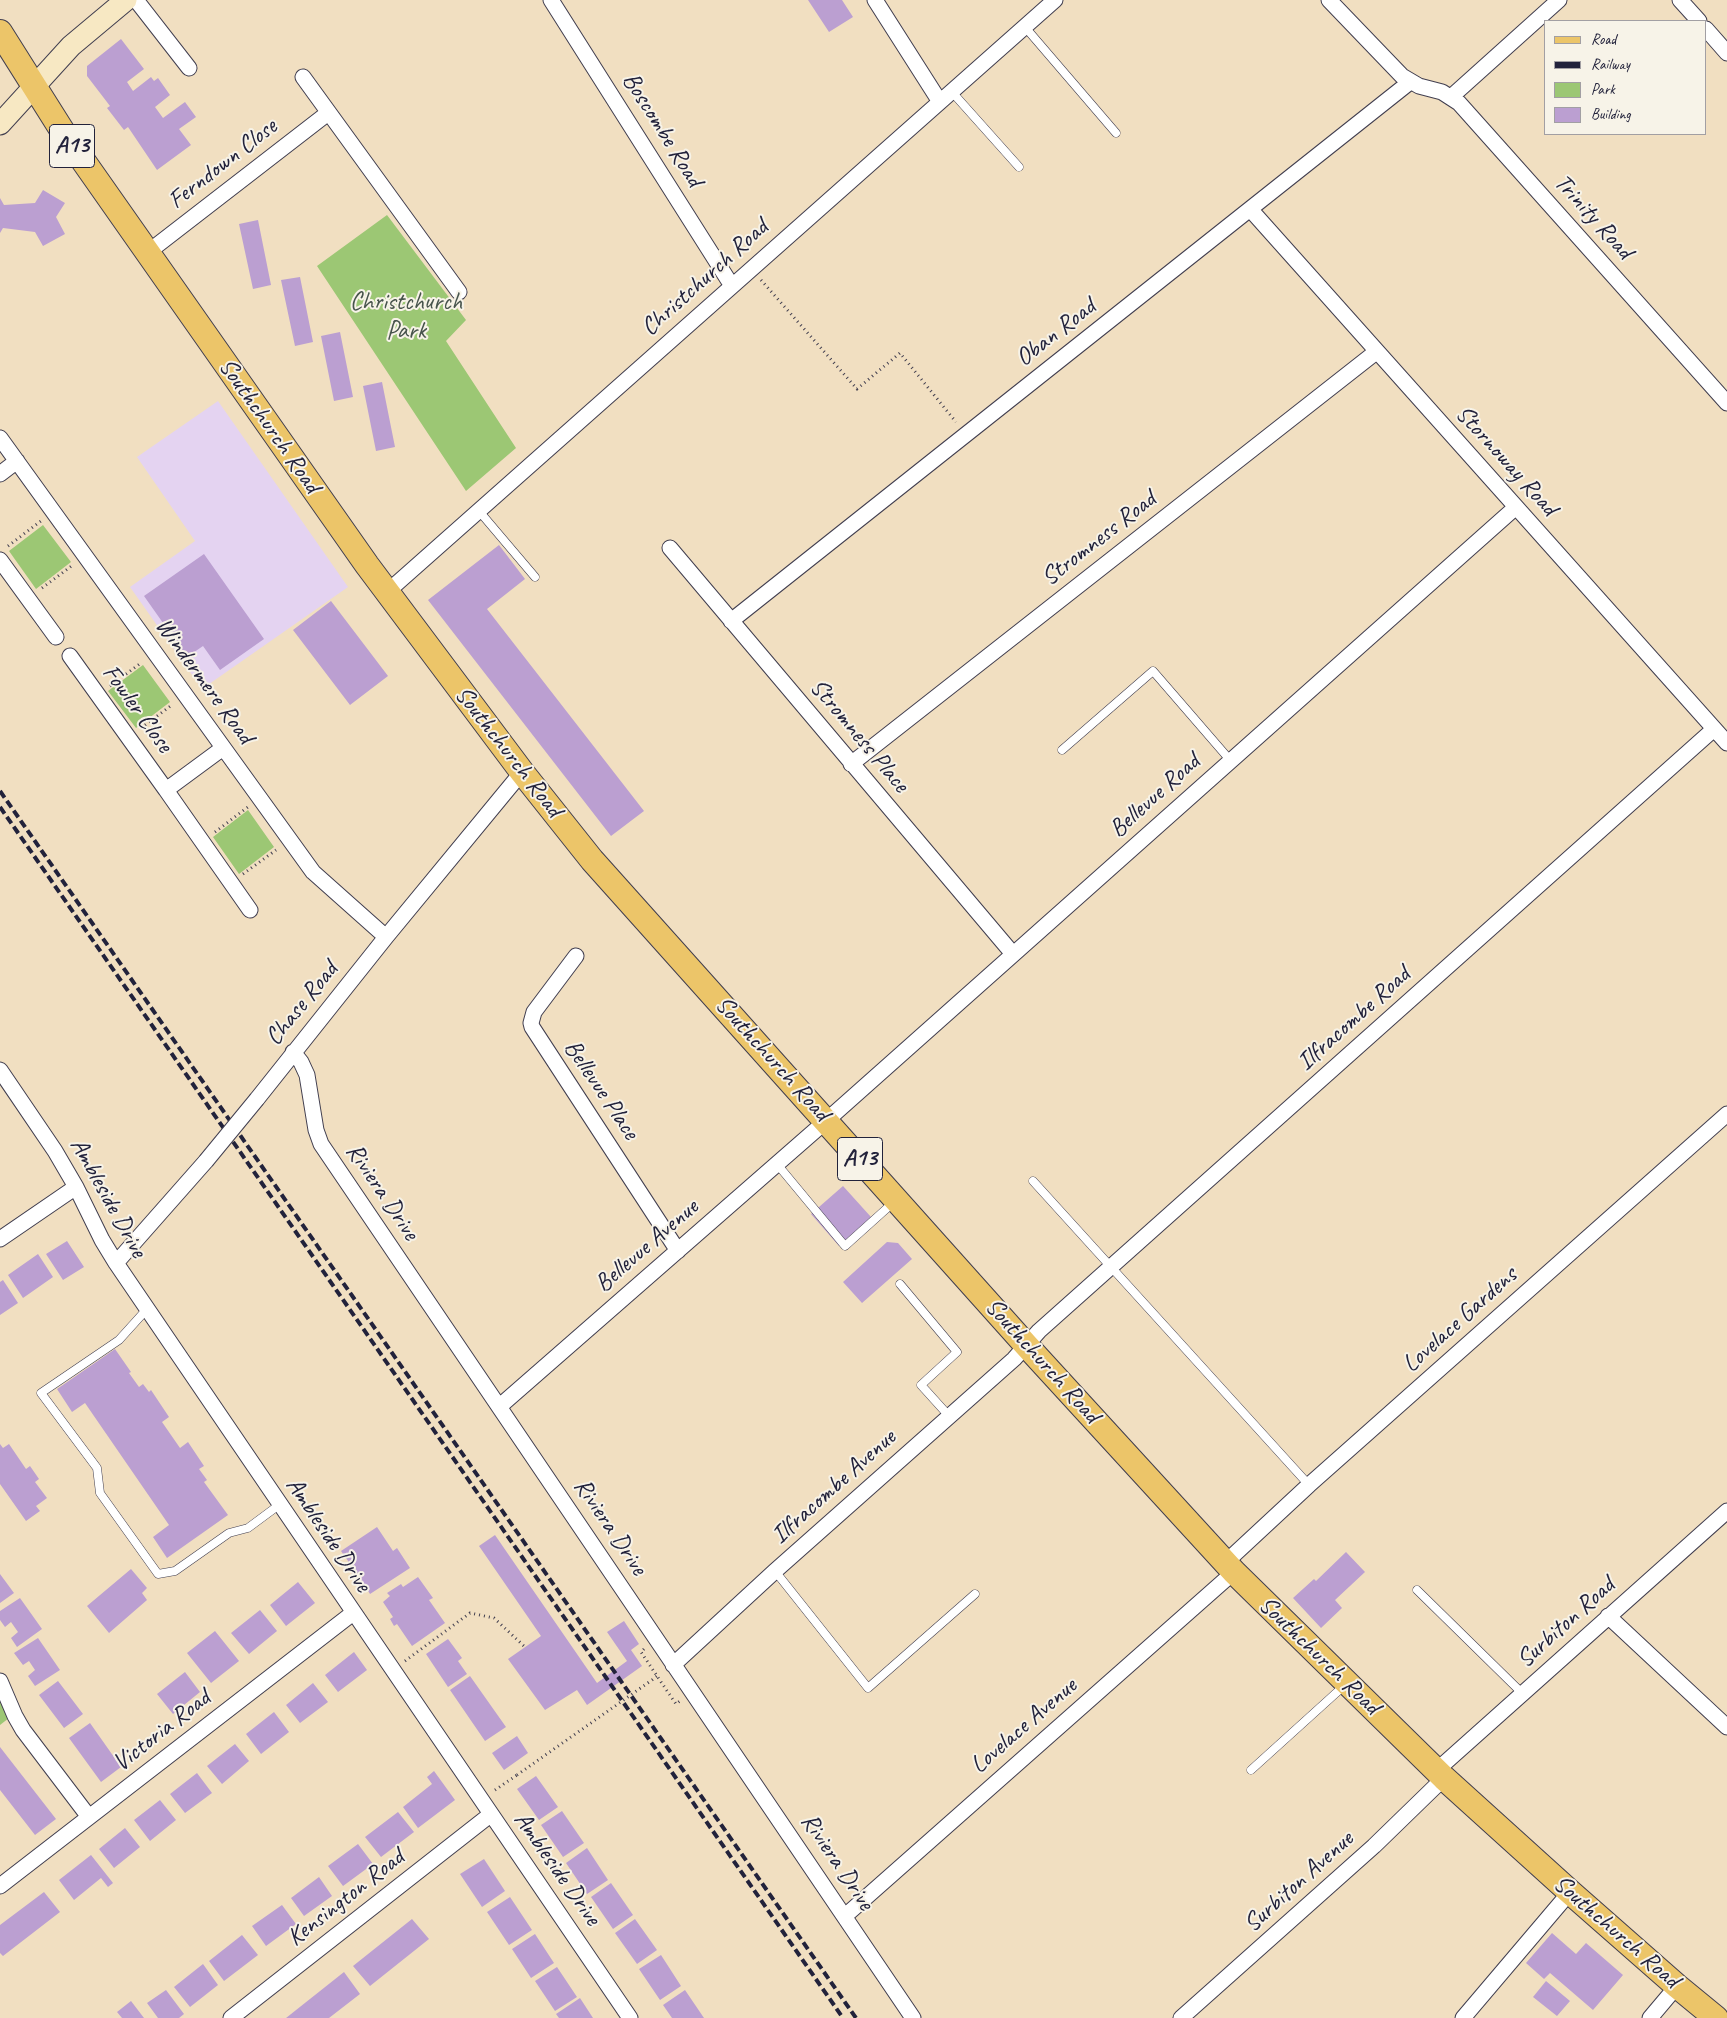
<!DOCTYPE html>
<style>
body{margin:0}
#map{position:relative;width:1727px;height:2018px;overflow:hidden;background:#f1dfc1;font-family:Caveat,sans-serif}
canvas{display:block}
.legend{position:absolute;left:1544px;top:20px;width:162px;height:115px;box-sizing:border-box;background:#f7f3e8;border:1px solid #a29fa3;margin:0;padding:6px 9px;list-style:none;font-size:15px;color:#22223b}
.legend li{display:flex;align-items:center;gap:10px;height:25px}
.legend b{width:25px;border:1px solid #a29fa3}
</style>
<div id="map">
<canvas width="1727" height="2018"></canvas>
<ul class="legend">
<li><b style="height:6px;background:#ecc569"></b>Road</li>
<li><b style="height:6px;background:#22223b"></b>Railway</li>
<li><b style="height:14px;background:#9cc774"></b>Park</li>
<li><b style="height:14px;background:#bb9fd1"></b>Building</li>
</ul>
</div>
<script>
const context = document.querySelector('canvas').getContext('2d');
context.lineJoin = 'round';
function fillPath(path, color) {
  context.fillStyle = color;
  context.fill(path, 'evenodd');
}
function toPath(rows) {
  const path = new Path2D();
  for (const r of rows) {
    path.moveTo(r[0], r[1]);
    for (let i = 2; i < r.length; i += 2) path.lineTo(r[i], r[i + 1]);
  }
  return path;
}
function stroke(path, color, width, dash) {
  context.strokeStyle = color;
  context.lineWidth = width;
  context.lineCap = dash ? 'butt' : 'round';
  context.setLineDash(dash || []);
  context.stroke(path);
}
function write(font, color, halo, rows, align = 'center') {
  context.font = font + ' Caveat,sans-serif';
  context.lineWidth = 4;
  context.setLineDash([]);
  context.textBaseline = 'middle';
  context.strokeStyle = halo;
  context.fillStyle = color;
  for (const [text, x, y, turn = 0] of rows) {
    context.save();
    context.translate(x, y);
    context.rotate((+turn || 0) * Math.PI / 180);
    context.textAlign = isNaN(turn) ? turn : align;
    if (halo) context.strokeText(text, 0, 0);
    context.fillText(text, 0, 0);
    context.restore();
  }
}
const built = toPath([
 [218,401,348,587,202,689,130,587,195,541,137,457]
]);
const green = toPath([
 [387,215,466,320,446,341,516,448,466,491,317,266],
 [43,525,71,562,36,589,9,551],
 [143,665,170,702,136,728,108,691],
 [248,810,274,847,239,874,213,837],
 [0,1697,9,1718,0,1725]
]);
const building = toPath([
 [808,0,842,0,853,17,829,32],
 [121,39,144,69,127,82,133,91,151,77,154,81,158,78,170,95,155,107,163,118,185,102,196,117,179,129,191,145,157,170,128,127,124,130,107,108,110,106,87,76,87,66],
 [43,190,65,203,56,217,65,234,43,246,35,232,3,228,0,233,0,198,4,205,35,203],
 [258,220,271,285,253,289,239,224],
 [300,277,313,342,295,346,281,280],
 [340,332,353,397,334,401,321,336],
 [382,382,395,447,376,451,363,386],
 [499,545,525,579,487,609,644,811,611,836,428,600],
 [204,554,264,639,220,670,203,646,187,657,144,596],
 [331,601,388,676,350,705,293,630],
 [843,1186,871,1217,839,1246,811,1214],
 [67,1241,84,1267,63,1280,46,1254],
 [887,1242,898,1243,912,1259,862,1303,843,1282],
 [38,1254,53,1277,23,1298,8,1275],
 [3,1280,18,1303,0,1315,0,1282],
 [115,1349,131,1372,129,1373,139,1387,143,1384,149,1392,151,1390,169,1417,162,1422,180,1448,188,1442,204,1466,199,1469,207,1480,204,1482,228,1515,167,1558,153,1537,169,1525,85,1403,72,1412,57,1389],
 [0,1444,3,1448,9,1444,26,1469,30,1466,39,1479,35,1482,47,1498,36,1506,40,1511,26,1521,0,1484],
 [377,1527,393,1551,397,1548,410,1568,370,1594,358,1575,354,1578,350,1570,353,1568,341,1551],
 [495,1535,597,1683,627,1661,607,1632,624,1621,639,1644,631,1650,642,1666,587,1705,577,1690,545,1710,508,1659,541,1636,479,1546],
 [1346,1552,1365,1572,1335,1600,1342,1608,1321,1628,1293,1598,1314,1579,1316,1581],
 [131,1569,147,1588,142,1593,147,1600,109,1633,87,1606],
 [0,1574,14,1593,0,1603],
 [418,1577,433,1598,429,1600,445,1623,412,1646,397,1624,394,1626,390,1619,393,1617,383,1602,390,1596,387,1593,401,1584,403,1587],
 [298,1582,315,1603,286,1626,270,1605],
 [20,1598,42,1629,17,1647,11,1638,18,1632,11,1622,5,1627,0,1620,0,1611],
 [260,1610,277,1631,249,1654,231,1633],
 [215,1631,239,1661,211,1683,187,1653],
 [38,1638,60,1670,35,1686,28,1676,35,1670,29,1661,23,1665,14,1653],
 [448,1639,462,1658,458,1661,467,1674,448,1687,426,1654],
 [354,1652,367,1670,338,1692,325,1675],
 [185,1672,200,1692,173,1714,157,1694],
 [470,1676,506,1727,485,1741,450,1690],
 [58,1681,83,1714,64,1728,39,1695],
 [313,1683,328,1702,300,1723,286,1705],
 [274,1712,289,1732,261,1754,246,1734],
 [90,1723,121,1767,101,1782,69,1738],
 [517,1736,528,1753,504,1770,492,1753],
 [235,1744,249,1761,222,1784,207,1766],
 [0,1747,56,1819,35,1835,0,1790],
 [434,1771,455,1800,418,1828,403,1807,432,1784,427,1777],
 [197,1773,212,1793,185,1813,170,1794],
 [536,1776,558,1807,539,1820,517,1789],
 [160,1800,176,1820,150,1841,134,1820],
 [562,1811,584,1843,563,1857,541,1825],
 [398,1812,414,1832,381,1857,365,1837],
 [125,1828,140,1847,114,1868,99,1849],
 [358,1844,373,1864,343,1886,328,1866],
 [587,1848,608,1880,587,1894,566,1863],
 [91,1855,113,1883,108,1887,101,1878,74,1900,59,1880],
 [484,1859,505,1891,482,1907,460,1874],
 [319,1877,332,1896,304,1916,291,1898],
 [611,1883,633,1915,613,1929,591,1897],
 [44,1892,60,1912,3,1956,0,1953,0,1925],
 [510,1897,532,1930,509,1945,487,1912],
 [282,1905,296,1924,266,1946,252,1926],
 [412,1919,429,1939,370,1986,353,1966],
 [635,1919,657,1950,637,1964,615,1933],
 [1552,1933,1576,1954,1586,1943,1623,1975,1593,2010,1550,1973,1544,1979,1526,1963],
 [535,1934,554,1963,531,1978,512,1949],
 [242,1935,258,1955,224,1981,209,1961],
 [661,1955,681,1986,660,2000,639,1969],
 [203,1964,218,1985,190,2007,174,1987],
 [557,1967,577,1997,555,2011,535,1981],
 [344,1972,360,1994,329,2018,286,2018],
 [1546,1981,1570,2001,1557,2016,1533,1997],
 [166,1990,184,2014,179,2018,158,2018,147,2003],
 [685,1990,704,2018,672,2018,663,2005],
 [580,1998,593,2018,559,2018,556,2014],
 [131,2001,144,2018,122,2018,117,2012]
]);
const path = toPath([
 [761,280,857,389,900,353,956,422],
 [8,546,41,521],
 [42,588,73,565],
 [110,686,141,663],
 [141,728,172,705],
 [215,832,248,807],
 [243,874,276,850],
 [644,1649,641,1652,657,1676,676,1704,680,1701],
 [405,1661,470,1613,494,1618,525,1647],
 [652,1680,657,1676],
 [495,1790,517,1775]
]);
const lane = toPath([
 [1025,27,1116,133],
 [952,92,1019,167],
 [479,511,535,577],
 [1062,750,1153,671,1230,760],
 [777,1164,845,1246,895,1201],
 [1033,1181,1309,1485],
 [900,1284,957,1352,921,1385,949,1416],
 [147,1309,119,1340,41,1393,97,1468,100,1493,158,1574,175,1571,229,1533,248,1528,279,1505],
 [775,1571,868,1688,975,1594],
 [1417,1590,1522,1693],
 [1251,1770,1346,1684]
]);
const street = toPath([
 [136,0,189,68],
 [551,0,732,286],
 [875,0,940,102],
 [1329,0,1402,76,1419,86,1442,92,1459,103,1727,403],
 [1680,0,1699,21],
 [1706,29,1727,53],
 [303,77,459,292],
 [1451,97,1559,0],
 [1250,209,1727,743],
 [147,253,328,113],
 [0,438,313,872,386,937],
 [0,474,17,461],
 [670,548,1013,954],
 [0,560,56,637],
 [386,593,1055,0],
 [731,621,1410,82],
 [70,656,166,790],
 [223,748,166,790,250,910],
 [851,764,1376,352],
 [576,956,534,1012,531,1023,532,1027,678,1251],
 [293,1052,301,1062,307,1075,316,1130,321,1144,913,2018],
 [0,1070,55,1151,76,1187,102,1240,116,1263,630,2018],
 [257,1099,386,937,522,772],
 [0,1239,76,1187],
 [116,1263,206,1161],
 [500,1406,826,1121,1516,507],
 [1225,1563,1309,1485,1727,1114],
 [1608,1616,1727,1727],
 [673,1665,775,1571,1014,1359,1039,1331,1714,729],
 [0,1681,15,1716,23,1730,89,1817],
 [1437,1770,1727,1511],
 [0,1886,353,1613],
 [845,1916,1234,1572],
 [231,2018,490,1815],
 [1181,2018,1374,1846,1444,1778],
 [1463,2018,1570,1892],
 [1650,2018,1677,1986]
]);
const secondary = toPath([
 [0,124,71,46,126,0]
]);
const primary = toPath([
 [0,32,63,132,367,565,522,772,592,860,1026,1345,1234,1572,1444,1778,1570,1892,1677,1986,1716,2018]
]);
const rail = toPath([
 [0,791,856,2018],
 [0,807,843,2018]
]);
const pathBridge = toPath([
 [517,1775,652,1680]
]);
const streetBridge = toPath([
 [206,1161,257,1099]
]);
const shields = [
 [72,146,45],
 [860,1159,45]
];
const shieldNames = [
 ["A13",72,146],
 ["A13",860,1159]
];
const streetNames = [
 ["Boscombe Road",662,130,58],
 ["Ferndown Close",223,164,-38],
 ["Trinity Road",1593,217,48],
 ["Christchurch Road",705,278,-42],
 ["Oban Road",1056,333,-38],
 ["Southchurch Road",269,426,55],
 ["Stornoway Road",1506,461,48],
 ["Stromness Road",1099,539,-38],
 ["Windermere Road",204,681,54],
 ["Fowler Close",137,709,54],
 ["Stromness Place",859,736,50],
 ["Southchurch Road",508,752,52],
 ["Bellevue Road",1155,796,-42],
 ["Chase Road",302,1004,-51],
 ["Ilfracombe Road",1354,1019,-42],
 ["Southchurch Road",772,1059,48],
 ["Bellevue Place",601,1090,56],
 ["Riviera Drive",382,1192,56],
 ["Ambleside Drive",108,1198,61],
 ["Bellevue Avenue",647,1246,-41],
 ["Lovelace Gardens",1460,1320,-42],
 ["Southchurch Road",1042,1361,48],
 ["Ilfracombe Avenue",834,1487,-42],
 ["Riviera Drive",610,1527,56],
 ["Ambleside Drive",328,1535,56],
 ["Surbiton Road",1566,1623,-42],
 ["Southchurch Road",1319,1656,44],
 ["Lovelace Avenue",1024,1726,-41],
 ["Victoria Road",162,1731,-38],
 ["Riviera Drive",837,1862,56],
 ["Ambleside Drive",557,1869,55],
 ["Surbiton Avenue",1299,1882,-42],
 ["Kensington Road",346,1898,-38],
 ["Southchurch Road",1616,1932,41]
];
const parkNames = [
 ["Christchurch",406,302],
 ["Park",406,331]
];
fillPath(built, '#e4d3f1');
fillPath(green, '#9cc774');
fillPath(building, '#bb9fd1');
stroke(lane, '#413e4f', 9);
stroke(street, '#413e4f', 17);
stroke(secondary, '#413e4f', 23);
stroke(primary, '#413e4f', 26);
stroke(path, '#413e4f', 3, [1, 4]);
stroke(lane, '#fff', 8);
stroke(street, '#fff', 15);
stroke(secondary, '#f7e8c3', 21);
stroke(primary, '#ecc569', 24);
stroke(rail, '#22223b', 4, [8, 4]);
stroke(streetBridge, '#413e4f', 17, []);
stroke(pathBridge, '#413e4f', 3, [1, 4]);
stroke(streetBridge, '#fff', 15);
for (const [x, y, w] of shields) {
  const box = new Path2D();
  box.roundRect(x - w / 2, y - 21.5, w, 43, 4);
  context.fillStyle = '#f7f3e8';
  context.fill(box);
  stroke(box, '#22223b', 1);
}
write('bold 24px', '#22223b', null, shieldNames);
write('25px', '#22223b', '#f7f3e8', streetNames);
write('25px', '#47544c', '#f7f3e8', parkNames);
</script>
